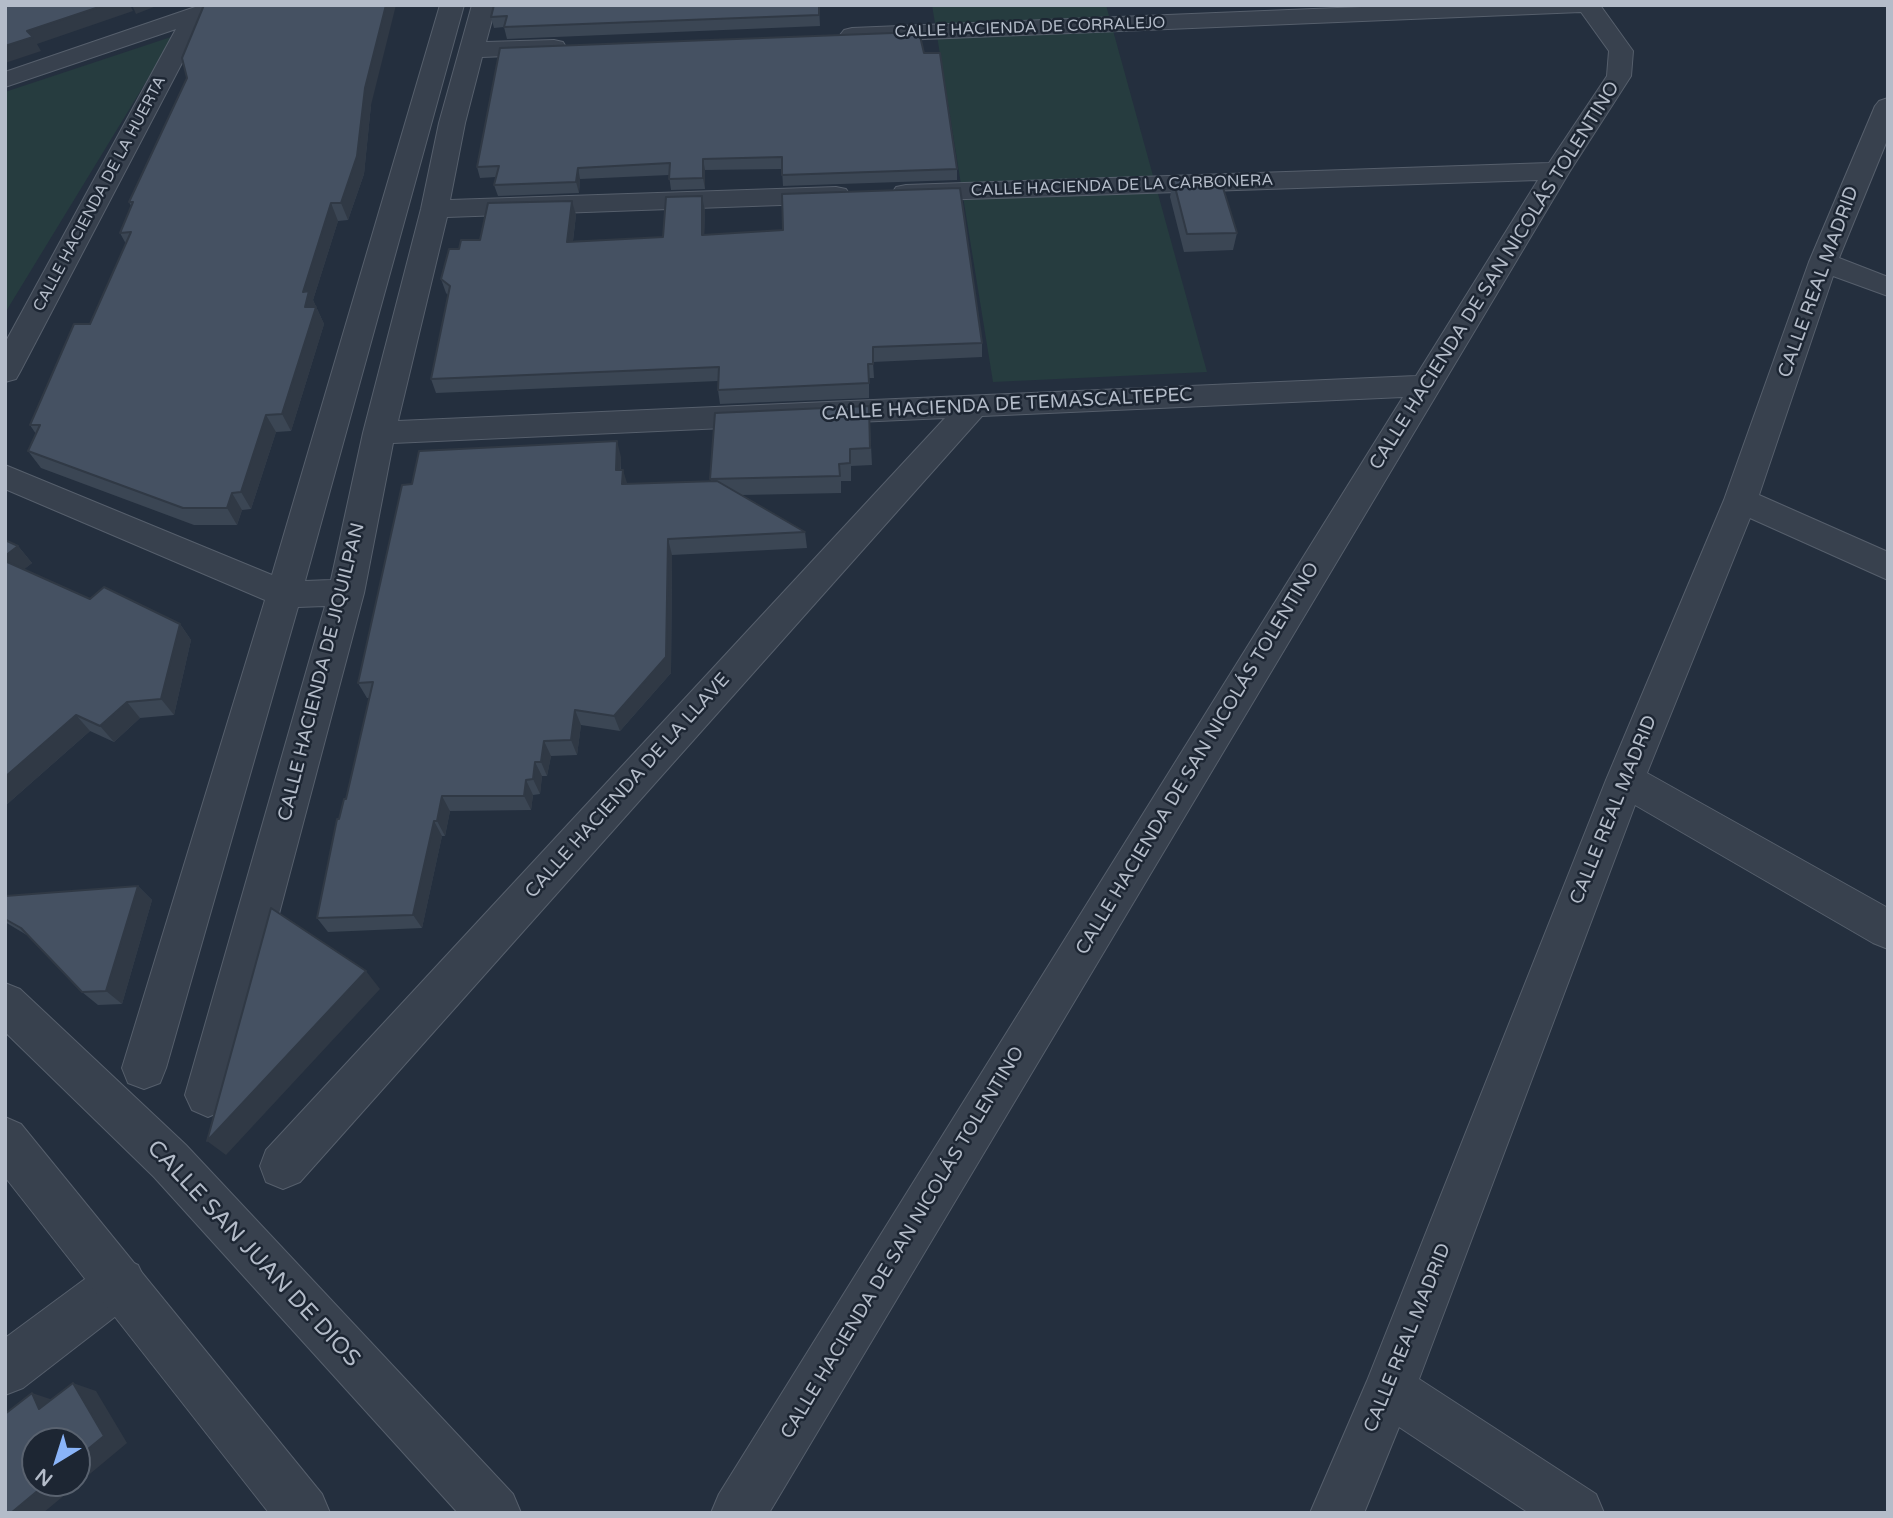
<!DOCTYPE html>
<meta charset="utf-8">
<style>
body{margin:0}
#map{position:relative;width:1893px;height:1518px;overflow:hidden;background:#242f3e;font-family:"Varela Round",sans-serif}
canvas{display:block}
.frame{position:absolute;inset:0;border:7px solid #b4bcc9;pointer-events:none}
.north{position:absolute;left:21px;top:1427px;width:70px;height:70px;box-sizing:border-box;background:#1d2633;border:2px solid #59626f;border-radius:50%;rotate:218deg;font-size:19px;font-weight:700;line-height:28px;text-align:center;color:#b4bcc9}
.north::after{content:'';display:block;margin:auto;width:24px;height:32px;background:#8ab4f8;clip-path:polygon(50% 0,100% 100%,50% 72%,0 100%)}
</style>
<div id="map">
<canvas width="1893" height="1518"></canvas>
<div class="frame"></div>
<div class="north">N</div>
</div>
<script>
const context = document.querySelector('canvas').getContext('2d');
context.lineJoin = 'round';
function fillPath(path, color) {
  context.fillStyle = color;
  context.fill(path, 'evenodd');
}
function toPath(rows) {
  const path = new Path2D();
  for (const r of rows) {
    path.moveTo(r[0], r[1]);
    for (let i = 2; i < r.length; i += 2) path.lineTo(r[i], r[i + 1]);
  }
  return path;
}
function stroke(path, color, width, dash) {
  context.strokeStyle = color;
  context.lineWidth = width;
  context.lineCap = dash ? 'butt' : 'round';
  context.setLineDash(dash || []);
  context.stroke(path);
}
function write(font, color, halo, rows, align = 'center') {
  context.font = font + ' "Varela Round",sans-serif';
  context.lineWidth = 5;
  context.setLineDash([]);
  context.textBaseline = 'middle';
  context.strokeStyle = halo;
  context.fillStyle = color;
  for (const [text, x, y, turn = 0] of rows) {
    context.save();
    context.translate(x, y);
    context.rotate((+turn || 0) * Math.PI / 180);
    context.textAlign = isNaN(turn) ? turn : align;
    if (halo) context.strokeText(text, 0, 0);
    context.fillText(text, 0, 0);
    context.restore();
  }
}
const green = toPath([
 [932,5,1106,5,1207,372,993,382],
 [174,36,5,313,5,92]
]);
const minor = toPath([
 [201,5,236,5,233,10,205,19,20,372,16,379,5,382,5,343,176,29,5,87,5,72,201,5],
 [440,5,464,5,305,581,331,580,363,433,421,209,439,123,472,5,496,5,486,42,554,40,563,42,566,47,563,52,554,54,482,57,465,123,450,200,836,187,846,189,850,195,846,201,836,203,447,217,398,421,1416,376,1538,180,906,201,896,199,892,193,896,187,906,185,1549,163,1607,76,1609,51,1581,12,852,42,844,40,840,35,844,30,852,28,1410,5,1600,5,1633,51,1631,76,1570,171,769,1513,711,1513,719,1494,1403,397,982,416,300,1182,283,1189,266,1182,260,1166,266,1150,945,418,393,443,364,593,231,1095,224,1110,208,1117,192,1110,185,1095,325,606,298,607,166,1068,160,1083,144,1089,128,1083,122,1068,265,600,5,489,5,465,272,575,440,5],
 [1888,98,1888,138,1839,258,1888,277,1888,296,1833,276,1759,495,1888,552,1888,580,1750,518,1647,773,1888,908,1888,949,1873,943,1635,805,1419,1379,1596,1494,1604,1513,1529,1513,1399,1427,1364,1513,1310,1513,1367,1381,1606,780,1724,500,1809,262,1875,106,1879,101,1888,98],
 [121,1257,138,1265,146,1282,138,1299,23,1388,5,1395,5,1338,104,1265,121,1257]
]);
const tertiary = toPath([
 [5,983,20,989,186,1145,513,1494,521,1513,458,1513,154,1177,5,1032,5,983],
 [5,1117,21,1124,322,1494,330,1513,269,1513,5,1177,5,1117]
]);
const wall = toPath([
 [819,5,820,26,507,39,504,27,494,28,491,17],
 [924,53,957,169,957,180,783,186,782,169,705,170,705,189,671,190,669,175,580,179,579,193,498,196,494,185,496,177,480,178,477,167],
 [371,105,364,174,348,220,338,221,313,300,324,324,291,431,276,432,251,509,242,510,237,525,194,525,41,468,28,451,36,434,30,425,90,324,126,244,120,233,131,206,129,202],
 [1173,179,1237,233,1233,250,1184,252,1170,197],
 [702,196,705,211,704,234,982,343,982,357,873,362,874,378,869,378,869,398,720,404,718,390,718,381,436,393,431,379,448,295,446,293,441,279,459,249,572,201,576,215,573,241,663,237],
 [869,406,872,465,851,466,851,481,841,481,841,493,742,495,805,532,807,548,672,555,671,673,620,731,581,725,577,755,551,756,547,776,542,776,540,794,533,795,531,810,450,811,445,836,442,836,422,928,328,932,317,918,339,819,346,799,370,698,367,698,358,683,412,484,621,457,621,470,627,484,711,481,710,479],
 [5,538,7,541,18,546,32,563,24,569,90,599,180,624,191,640,174,715,140,718,114,742,90,731,5,806],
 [138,886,152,900,122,1004,98,1005,82,992,30,937,5,922,5,896]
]);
const shadedWall = toPath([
 [105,5,130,5,133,11,37,44,41,51,5,63,5,46,27,31],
 [132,5,159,5,136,14],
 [386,5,396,5,371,105,364,174,348,220,341,203,365,88],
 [703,159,705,170,705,189,703,178],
 [578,168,580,179,579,193,576,182],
 [702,196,705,211,704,249,702,235],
 [572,201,576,215,571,256,567,242],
 [331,203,338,221,313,300,324,324,291,431,282,414,305,307,303,292],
 [266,415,276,432,251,509,241,492],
 [617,441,621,457,620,487,616,470],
 [623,470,628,486,622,484],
 [232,493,242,510,237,525,227,508],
 [5,538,14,549,18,546,32,563,16,576,5,563],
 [668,539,672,555,671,673,620,731,614,716],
 [180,624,191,640,174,715,161,699],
 [127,702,140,718,114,742,100,726],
 [575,710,581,725,577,755,571,740],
 [76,715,90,731,5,806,5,777],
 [544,741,551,756,547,776,541,762],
 [535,762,542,776,540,794,533,779],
 [526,780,533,795,531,810,524,796],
 [442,796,450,811,445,836,437,821],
 [434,821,442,836,422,928,413,915],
 [138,886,152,900,122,1004,106,991],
 [366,971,380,989,226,1155,207,1141],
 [73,1383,96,1391,127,1443,43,1513,11,1513,47,1483,77,1483,77,1458],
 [32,1393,56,1401,39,1409]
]);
const building = toPath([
 [5,5,105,5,27,31,33,37,5,46,5,5],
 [204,5,386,5,365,88,357,156,341,203,331,203,303,292,309,291,305,307,316,307,282,414,266,415,241,492,232,493,227,508,183,508,28,451,40,425,30,425,74,324,90,324,131,232,120,233,133,202,129,202,187,78,182,58,204,5],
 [494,5,819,5,819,15,504,27,507,16,491,17,494,5],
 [919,32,924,53,940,53,957,169,782,175,782,157,703,159,703,178,669,179,670,163,578,168,576,182,494,185,499,166,477,167,500,48,919,32],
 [1220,178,1237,233,1187,234,1173,179,1220,178],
 [960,188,982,343,873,347,873,364,868,364,869,383,718,390,719,367,431,379,450,286,441,279,449,249,459,249,461,240,480,240,488,203,572,201,567,242,663,237,666,197,702,196,702,235,783,230,782,194,960,188],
 [869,406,870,448,850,449,850,463,839,464,840,476,710,479,715,413,869,406],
 [617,441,616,470,623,470,622,484,717,481,805,532,668,539,666,657,614,716,575,710,571,740,544,741,541,762,535,762,533,779,526,780,524,796,442,796,437,821,434,821,413,915,317,918,337,819,339,819,344,799,346,799,373,682,358,683,402,485,412,484,419,451,617,441],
 [5,540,18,546,5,556,5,540],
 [5,561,90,599,104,587,180,624,161,699,127,702,100,726,76,715,5,777,5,561],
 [138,886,106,991,82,992,21,928,5,919,5,896,138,886],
 [271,908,366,971,207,1141,271,908],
 [73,1383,104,1436,77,1458,77,1441,35,1441,35,1483,47,1483,11,1513,5,1513,5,1414,32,1393,39,1409,73,1383]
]);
const farStreetnames = [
 ["CALLE HACIENDA DE CORRALEJO",1030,28,-2],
 ["CALLE HACIENDA DE LA CARBONERA",1122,186,-2],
 ["CALLE HACIENDA DE LA HUERTA",100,194,-62]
];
const streetNames = [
 ["CALLE HACIENDA DE SAN NICOLÁS TOLENTINO",1495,276,-58],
 ["CALLE REAL MADRID",1819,282,-70],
 ["CALLE HACIENDA DE TEMASCALTEPEC",1007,405,-3],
 ["CALLE HACIENDA DE JIQUILPAN",322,672,-76],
 ["CALLE HACIENDA DE SAN NICOLÁS TOLENTINO",1198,759,-59],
 ["CALLE HACIENDA DE LA LLAVE",628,786,-48],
 ["CALLE REAL MADRID",1614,810,-68],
 ["CALLE HACIENDA DE SAN NICOLÁS TOLENTINO",903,1243,-59],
 ["CALLE REAL MADRID",1408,1338,-68]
];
const nearStreetnames = [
 ["CALLE SAN JUAN DE DIOS",253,1254,47]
];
fillPath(green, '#263c3f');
stroke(minor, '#565f6c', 2);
stroke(tertiary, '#565f6c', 2);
fillPath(minor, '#38414e');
fillPath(tertiary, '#38414e');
fillPath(wall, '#3b4654');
fillPath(shadedWall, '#303945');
fillPath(building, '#455162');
stroke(building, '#303945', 2);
write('16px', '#b4bcc9', '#1d2633', farStreetnames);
write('19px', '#b4bcc9', '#1d2633', streetNames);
write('23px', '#b4bcc9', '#1d2633', nearStreetnames);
</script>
